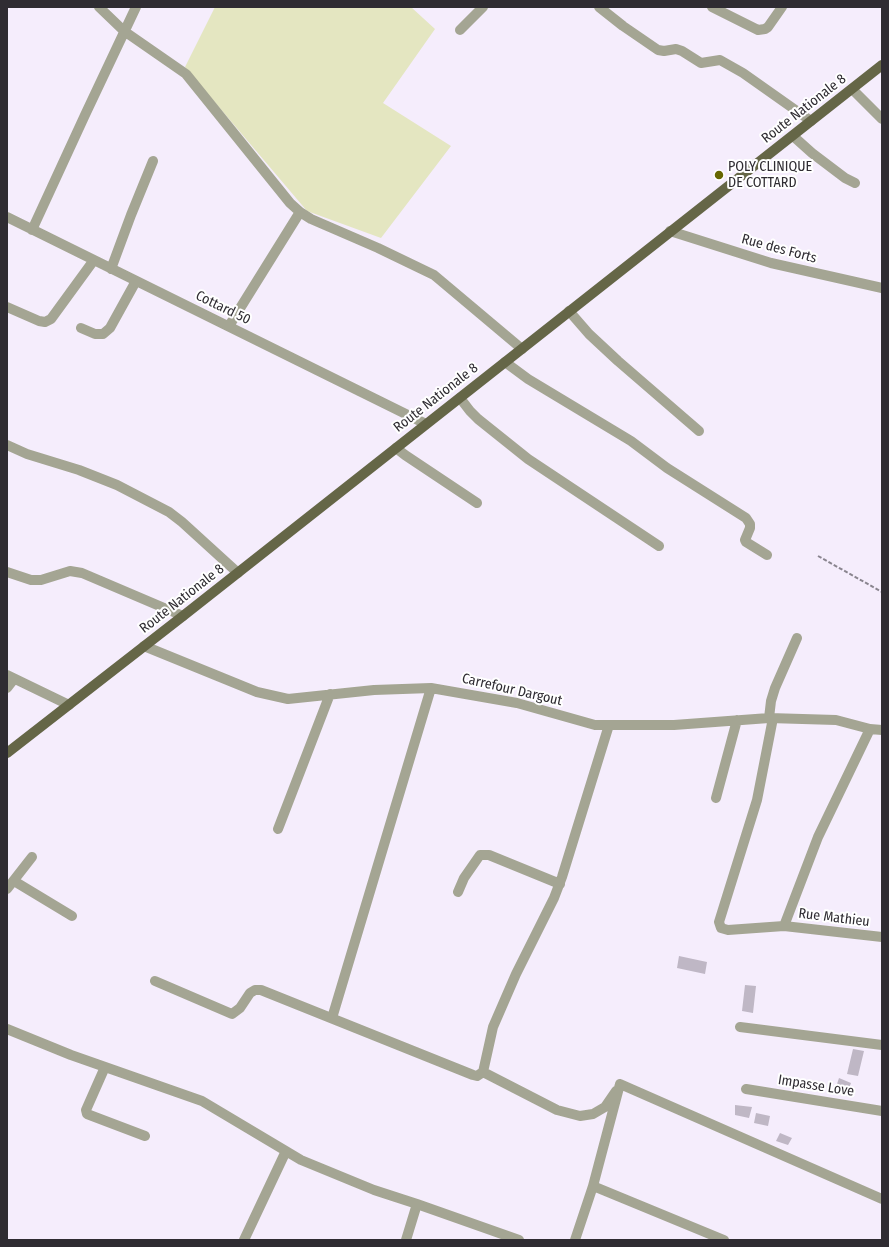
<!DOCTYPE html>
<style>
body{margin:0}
#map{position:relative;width:889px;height:1247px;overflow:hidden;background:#f5edfc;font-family:"Fira Sans Condensed",sans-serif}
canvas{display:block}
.frame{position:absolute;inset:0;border:8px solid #2f2c32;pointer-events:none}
</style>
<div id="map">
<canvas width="889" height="1247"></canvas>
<div class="frame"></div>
</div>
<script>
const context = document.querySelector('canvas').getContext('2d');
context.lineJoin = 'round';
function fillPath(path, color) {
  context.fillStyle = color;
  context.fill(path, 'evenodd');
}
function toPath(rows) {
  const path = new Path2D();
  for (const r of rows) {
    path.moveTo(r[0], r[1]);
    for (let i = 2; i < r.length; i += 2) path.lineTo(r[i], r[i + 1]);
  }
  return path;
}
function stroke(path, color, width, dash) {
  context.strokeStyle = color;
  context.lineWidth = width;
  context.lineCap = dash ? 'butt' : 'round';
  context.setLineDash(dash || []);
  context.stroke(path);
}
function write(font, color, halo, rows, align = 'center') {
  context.font = font + ' "Fira Sans Condensed",sans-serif';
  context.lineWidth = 4;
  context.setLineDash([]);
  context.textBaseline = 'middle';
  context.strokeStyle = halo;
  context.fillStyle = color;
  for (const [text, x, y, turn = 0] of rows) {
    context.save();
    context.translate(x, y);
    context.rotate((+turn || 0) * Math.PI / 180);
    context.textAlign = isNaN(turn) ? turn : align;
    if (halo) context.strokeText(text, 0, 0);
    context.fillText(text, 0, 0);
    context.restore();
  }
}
const green = toPath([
 [215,7,411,7,435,29,383,103,451,146,381,238,307,211,185,67]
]);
const building = toPath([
 [679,956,707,962,705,974,677,968],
 [745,985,756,986,753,1013,742,1011],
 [853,1049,864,1051,858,1076,847,1074],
 [839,1078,851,1083,847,1094,835,1090],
 [735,1105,752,1107,749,1118,735,1115],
 [756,1113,770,1116,768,1126,754,1123],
 [780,1133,792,1138,788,1145,776,1141]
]);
const path = toPath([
 [818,556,882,592]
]);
const street = toPath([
 [99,7,124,31,186,74,290,203,300,212,311,219,378,248,434,275,522,349],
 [599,7,623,26,658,50,664,51,676,49,682,51,701,63,720,60,743,73,811,121],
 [712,7,758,30,765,29,768,27,782,7],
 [460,30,483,7],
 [852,89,882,119],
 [793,136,812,153,845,178,855,183],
 [7,217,426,424],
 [32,230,85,115,136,7],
 [670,231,771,263,882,288],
 [111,269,131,215,153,161],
 [7,307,39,321,45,322,51,319,94,260],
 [569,311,589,334,618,361,699,431],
 [229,326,300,212],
 [81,328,95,334,103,334,110,328,136,281],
 [505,362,528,379,631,441,667,468,746,518,750,524,750,528,745,540,746,542,767,555],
 [460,398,470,411,478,419,528,459,659,546],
 [7,445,27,454,79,470,117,485,169,512,182,522,238,573],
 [396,448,405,455,477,503],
 [7,572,31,580,41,580,70,571,82,573,183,616],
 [144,646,257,692,288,699,374,690,431,688,517,703,595,725,674,725,769,718,836,720,870,729,882,730],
 [7,675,69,705],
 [7,688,14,679],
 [769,718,771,701,775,688,797,638],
 [773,718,757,800,719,922,721,928,728,930,784,926,882,937],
 [716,798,737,720],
 [278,829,330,694],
 [14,881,72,916],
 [7,889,32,857],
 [458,892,464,878,480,855,489,855,560,884],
 [784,926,818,837,870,729],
 [155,981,232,1014,240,1008,250,993,255,990,261,990,473,1075,477,1076,483,1072,493,1027,516,974,554,898,562,877,609,725],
 [332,1018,431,688],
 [740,1027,882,1045],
 [7,1029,71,1055,202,1101,301,1160,374,1190,417,1204,519,1240],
 [105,1067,86,1110,87,1114,145,1136],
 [483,1072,557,1110,580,1116,593,1114,605,1107,616,1091],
 [620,1084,882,1199],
 [746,1089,882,1111],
 [593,1186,724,1240],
 [244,1240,286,1151],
 [406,1240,417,1204],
 [575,1240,593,1186,620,1084]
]);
const primary = toPath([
 [7,753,183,616,882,65]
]);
const markers = [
 [719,175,5,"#660"]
];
const streetNames = [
 ["Route Nationale 8",804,109,-38],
 ["Rue des Forts",779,249,15],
 ["Cottard 50",223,308,26],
 ["Route Nationale 8",436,398,-38],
 ["Route Nationale 8",182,599,-38],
 ["Carrefour Dargout",512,690,13],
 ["Rue Mathieu",834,918,7],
 ["Impasse Love",816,1086,9]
];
const poiNames = [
 ["POLY CLINIQUE",728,167],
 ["DE COTTARD",728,183]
];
fillPath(green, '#e4e6c1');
fillPath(building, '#bfb7c5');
stroke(path, '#8a858f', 2, [4, 2]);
stroke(street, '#a4a593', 10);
stroke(primary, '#656647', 10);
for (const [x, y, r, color] of markers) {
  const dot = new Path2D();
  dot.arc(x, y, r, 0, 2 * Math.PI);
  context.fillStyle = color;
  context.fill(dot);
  stroke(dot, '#fff', 1.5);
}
write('14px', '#2f2c32', '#fff', streetNames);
write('14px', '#2f2c32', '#fff', poiNames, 'left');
</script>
